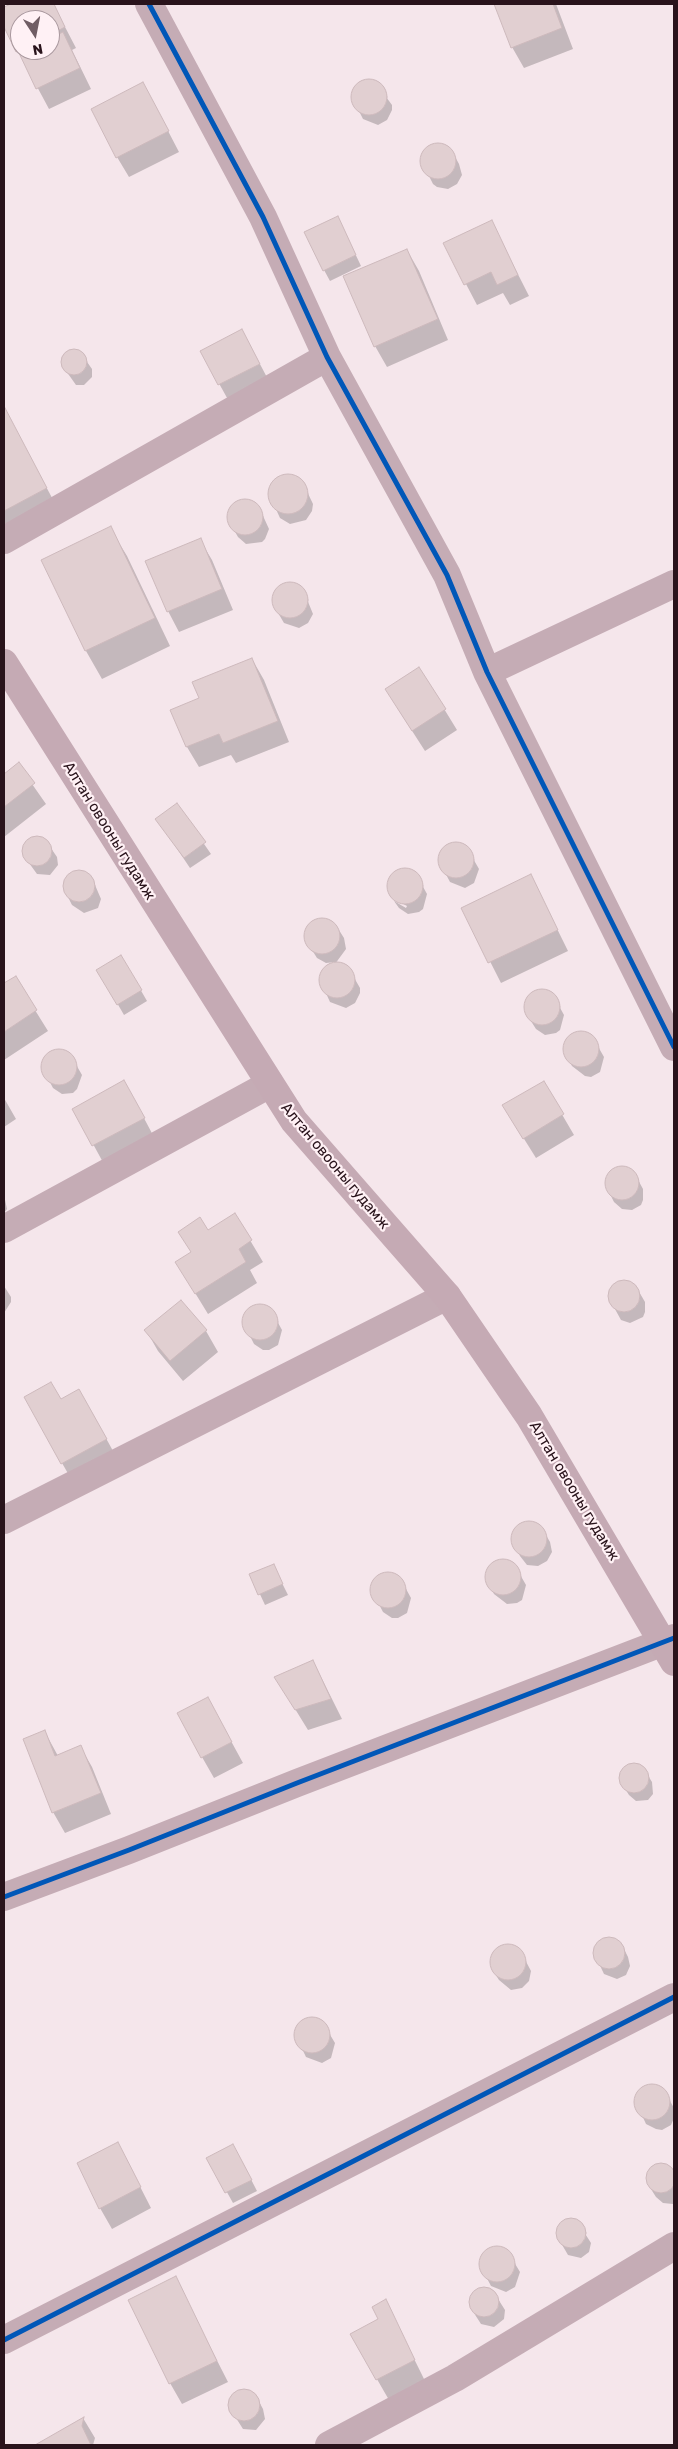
<!DOCTYPE html>
<meta charset="utf-8">
<style>
body{margin:0}
#map{position:relative;width:678px;height:2449px;overflow:hidden;background:#f5e6eb;font-family:Rubik,sans-serif}
canvas{display:block}
.frame{position:absolute;inset:0;border:5px solid #29131b;pointer-events:none}
.north{position:absolute;left:10px;top:10px;width:50px;height:50px;box-sizing:border-box;background:#fff1f5;border:1px solid #a9989e;border-radius:50%;rotate:169deg;font-size:14px;font-weight:700;line-height:20px;text-align:center;color:#29131b}
.north::after{content:'';display:block;margin:auto;width:18px;height:22px;background:#705d64;clip-path:polygon(50% 0,100% 100%,50% 72%,0 100%)}
</style>
<div id="map">
<canvas width="678" height="2449"></canvas>
<div class="frame"></div>
<div class="north">N</div>
</div>
<script>
const context = document.querySelector('canvas').getContext('2d');
context.lineJoin = 'round';
function fillPath(path, color) {
  context.fillStyle = color;
  context.fill(path, 'evenodd');
}
function toPath(rows) {
  const path = new Path2D();
  for (const r of rows) {
    if (r.length === 3) {
      path.moveTo(r[0] + r[2], r[1]);
      path.arc(r[0], r[1], r[2], 0, 2 * Math.PI);
      continue;
    }
    path.moveTo(r[0], r[1]);
    for (let i = 2; i < r.length; i += 2) path.lineTo(r[i], r[i + 1]);
  }
  return path;
}
function stroke(path, color, width, dash) {
  context.strokeStyle = color;
  context.lineWidth = width;
  context.lineCap = dash ? 'butt' : 'round';
  context.setLineDash(dash || []);
  context.stroke(path);
}
function write(font, color, halo, rows, align = 'center') {
  context.font = font + ' Rubik,sans-serif';
  context.lineWidth = 4.5;
  context.setLineDash([]);
  context.textBaseline = 'middle';
  context.strokeStyle = halo;
  context.fillStyle = color;
  for (const [text, x, y, turn = 0] of rows) {
    context.save();
    context.translate(x, y);
    context.rotate((+turn || 0) * Math.PI / 180);
    context.textAlign = isNaN(turn) ? turn : align;
    if (halo) context.strokeText(text, 0, 0);
    context.fillText(text, 0, 0);
    context.restore();
  }
}
const shadow = toPath([
 [14,4,53,4,76,48,72,50,91,89,49,109,4,25,4,9],
 [20,20,50,20,50,50,20,50],
 [495,4,556,4,573,49,524,68,512,47],
 [365,81,375,82,392,105,392,110,387,120,378,125,363,119,352,97,355,87],
 [143,83,179,152,129,177,117,157],
 [440,145,453,153,459,164,462,175,457,184,448,189,437,187,433,184,422,162,429,148],
 [491,221,529,296,510,305,503,293,477,305,445,244],
 [343,228,361,266,330,281,324,270],
 [407,250,419,271,448,340,387,367,375,346],
 [242,330,271,385,231,405,201,351],
 [69,351,80,352,92,369,92,377,84,385,76,385,64,368,63,356],
 [4,408,58,509,11,534,4,521],
 [290,476,302,481,313,504,312,511,306,520,290,524,280,518,269,494,270,488,278,478],
 [249,501,259,507,269,529,265,539,262,542,246,544,238,537,229,521,230,509,238,502],
 [110,528,127,556,170,646,102,679,86,651],
 [200,540,212,560,233,610,179,632,168,611],
 [291,584,304,592,313,614,308,623,299,628,284,623,274,606,274,595,280,586],
 [252,659,264,680,289,742,236,763,231,755,199,767,187,747,172,711,201,699],
 [419,668,457,730,425,751,398,709],
 [18,764,46,804,4,837,4,775],
 [177,805,211,854,190,868,157,819],
 [35,837,44,838,57,857,58,865,50,875,37,874,24,856,26,842],
 [457,844,467,848,479,869,474,883,465,888,450,882,439,861,443,851],
 [406,869,416,874,427,894,423,909,419,912,408,914,399,908,394,901,406,908,407,906,392,898,388,886,391,876,400,870],
 [79,871,92,878,101,899,98,908,84,913,72,905,66,893,64,883,69,874],
 [531,876,568,951,501,983,463,908],
 [324,919,337,927,344,938,346,949,335,964,348,967,360,988,360,993,355,1003,346,1008,330,1002,320,980,323,970,335,962,326,963,317,958,307,942,307,931,313,922],
 [121,956,147,1001,124,1015,98,970],
 [15,978,48,1031,4,1060,4,985],
 [537,991,553,995,564,1015,560,1030,556,1033,545,1035,536,1029,529,1018,525,1007,528,997],
 [583,1032,592,1036,604,1057,600,1072,591,1077,585,1076,572,1066,566,1055,565,1044,572,1035],
 [60,1050,70,1054,82,1075,77,1089,73,1093,62,1094,53,1088,42,1067,49,1053],
 [543,1082,574,1135,536,1158,516,1126],
 [4,1098,16,1119,4,1127],
 [136,1103,155,1139,105,1166,74,1109],
 [626,1168,637,1178,643,1189,643,1200,641,1205,632,1210,622,1209,614,1202,608,1190,606,1181,608,1176,616,1169],
 [4,1195,7,1209,4,1213],
 [235,1215,263,1262,250,1270,257,1283,208,1314,189,1283,192,1253,208,1231],
 [627,1282,638,1290,645,1302,645,1312,643,1317,630,1323,621,1320,610,1300,610,1290,617,1283],
 [4,1286,11,1297,11,1302,4,1313],
 [181,1301,206,1331,218,1352,183,1381,158,1351,146,1330],
 [261,1305,271,1310,282,1330,278,1345,269,1350,263,1350,254,1344,243,1322,250,1309],
 [61,1401,91,1411,118,1460,74,1484,62,1463],
 [530,1522,543,1530,550,1542,552,1552,547,1561,538,1566,527,1565,520,1556,512,1539,515,1529,524,1523],
 [504,1560,514,1564,526,1585,522,1600,517,1603,507,1604,494,1594,488,1583,487,1572,494,1563],
 [273,1565,288,1595,265,1605,251,1575],
 [390,1574,400,1578,411,1598,407,1613,398,1618,392,1618,383,1612,372,1591,379,1576],
 [313,1661,342,1719,308,1730,276,1678],
 [219,1719,243,1763,214,1778,202,1757],
 [45,1732,58,1756,80,1746,92,1767,111,1814,65,1833,53,1812],
 [634,1764,645,1771,652,1782,653,1794,648,1800,636,1801,629,1795,622,1784,621,1775,626,1767],
 [614,1939,622,1945,628,1957,630,1966,626,1975,617,1979,604,1974,594,1953,594,1948,600,1941],
 [509,1945,522,1954,531,1971,529,1981,522,1988,511,1990,499,1980,492,1969,492,1957,498,1949],
 [308,2019,323,2023,335,2043,331,2058,322,2063,306,2057,296,2036,299,2025],
 [648,2085,663,2089,674,2108,674,2118,671,2125,662,2130,656,2129,646,2124,636,2102,639,2091],
 [239,2156,257,2191,233,2203,208,2158],
 [660,2164,669,2166,674,2172,673,2204,663,2203,656,2197,649,2186,647,2177,655,2165],
 [129,2165,151,2208,112,2229,100,2208],
 [569,2220,577,2221,591,2243,589,2252,581,2258,568,2255,557,2236,558,2227],
 [493,2248,508,2252,520,2272,515,2287,506,2292,491,2286,480,2265,483,2254],
 [175,2278,228,2382,182,2404,170,2383],
 [484,2288,493,2291,505,2310,504,2319,494,2327,481,2324,472,2310,470,2300,474,2291],
 [385,2300,425,2381,389,2400,351,2334,379,2320],
 [249,2392,257,2398,263,2409,265,2419,256,2430,243,2429,231,2410,230,2401,235,2394],
 [83,2418,95,2438,93,2445,38,2445]
]);
const building = toPath([
 [11,4,54,4,65,27,50,35,50,20,20,20,20,50,16,52,4,27,4,7,11,4],
 [494,4,553,4,562,28,511,48,494,4],
 [63,32,80,68,36,89,19,53,25,50,50,50,50,38,63,32],
 [369,97,18],
 [143,82,169,131,116,158,91,109,143,82],
 [438,161,18],
 [338,216,356,255,323,271,304,232,338,216],
 [492,220,518,275,497,285,491,272,464,285,443,243,492,220],
 [407,249,438,319,374,347,343,276,407,249],
 [242,329,260,364,218,385,200,351,242,329],
 [74,362,13],
 [4,406,47,488,4,511,4,406],
 [288,494,20],
 [245,517,18],
 [111,526,155,618,85,651,41,560,111,526],
 [201,538,222,589,167,612,145,561,201,538],
 [290,600,18],
 [252,658,278,721,223,743,219,734,186,747,170,710,199,698,192,682,252,658],
 [419,667,446,709,412,731,385,689,419,667],
 [19,762,35,783,4,807,4,774,19,762],
 [177,803,206,842,184,858,155,819,177,803],
 [37,851,15],
 [456,860,18],
 [405,886,18],
 [79,886,16],
 [531,874,558,930,488,963,461,908,531,874],
 [322,936,18],
 [121,955,142,990,117,1005,96,970,121,955],
 [337,980,18],
 [16,976,37,1010,4,1032,4,983,16,976],
 [542,1007,18],
 [581,1049,18],
 [59,1067,18],
 [124,1080,145,1118,92,1146,72,1109,124,1080],
 [544,1081,564,1114,523,1139,502,1105,544,1081],
 [622,1183,17],
 [235,1213,252,1240,239,1249,246,1262,195,1294,175,1262,191,1252,178,1232,200,1217,208,1230,235,1213],
 [624,1296,16],
 [181,1300,207,1330,170,1361,144,1330,181,1300],
 [260,1322,18],
 [51,1382,61,1399,79,1389,107,1439,61,1464,24,1397,51,1382],
 [529,1539,18],
 [503,1577,18],
 [274,1564,283,1584,258,1595,249,1574,274,1564],
 [388,1590,18],
 [313,1660,331,1699,295,1710,274,1677,313,1660],
 [208,1697,232,1742,201,1758,177,1713,208,1697],
 [45,1730,55,1756,81,1745,101,1793,52,1813,23,1739,45,1730],
 [634,1778,15],
 [609,1953,16],
 [508,1962,18],
 [312,2035,18],
 [652,2102,18],
 [118,2142,141,2187,99,2209,77,2163,118,2142],
 [233,2144,252,2180,225,2193,206,2158,233,2144],
 [661,2178,15],
 [571,2233,15],
 [497,2264,18],
 [176,2276,217,2361,169,2384,128,2300,176,2276],
 [484,2302,15],
 [386,2299,415,2360,376,2380,350,2334,378,2319,372,2307,386,2299],
 [244,2405,16],
 [84,2417,82,2426,91,2445,35,2445,84,2417]
]);
const street = toPath([
 [149,4,263,217,327,357,447,575,487,672,674,1047],
 [4,540,327,357],
 [487,672,674,584],
 [4,1229,270,1084],
 [4,1520,447,1296],
 [4,1897,129,1850,297,1783,674,1638],
 [4,2340,674,1997],
 [329,2445,455,2378,674,2246]
]);
const secondary = toPath([
 [4,663,294,1121,447,1296,529,1416,674,1662]
]);
const cycleway = toPath([
 [149,4,263,217,327,357,447,575,487,672,674,1047],
 [4,1897,129,1850,297,1783,674,1638],
 [4,2340,674,1997]
]);
const streetNames = [
 ["Алтан овооны гудамж",109,831,58],
 ["Алтан овооны гудамж",335,1166,50],
 ["Алтан овооны гудамж",574,1491,59]
];
fillPath(shadow, '#0003');
fillPath(building, '#e1cfd1');
stroke(building, '#cdb9bc', 1);
stroke(street, '#c5acb5', 28);
stroke(secondary, '#c5aab4', 28);
stroke(cycleway, '#0057b8', 5);
write('15px', '#29131b', '#fff1f5', streetNames);
</script>
